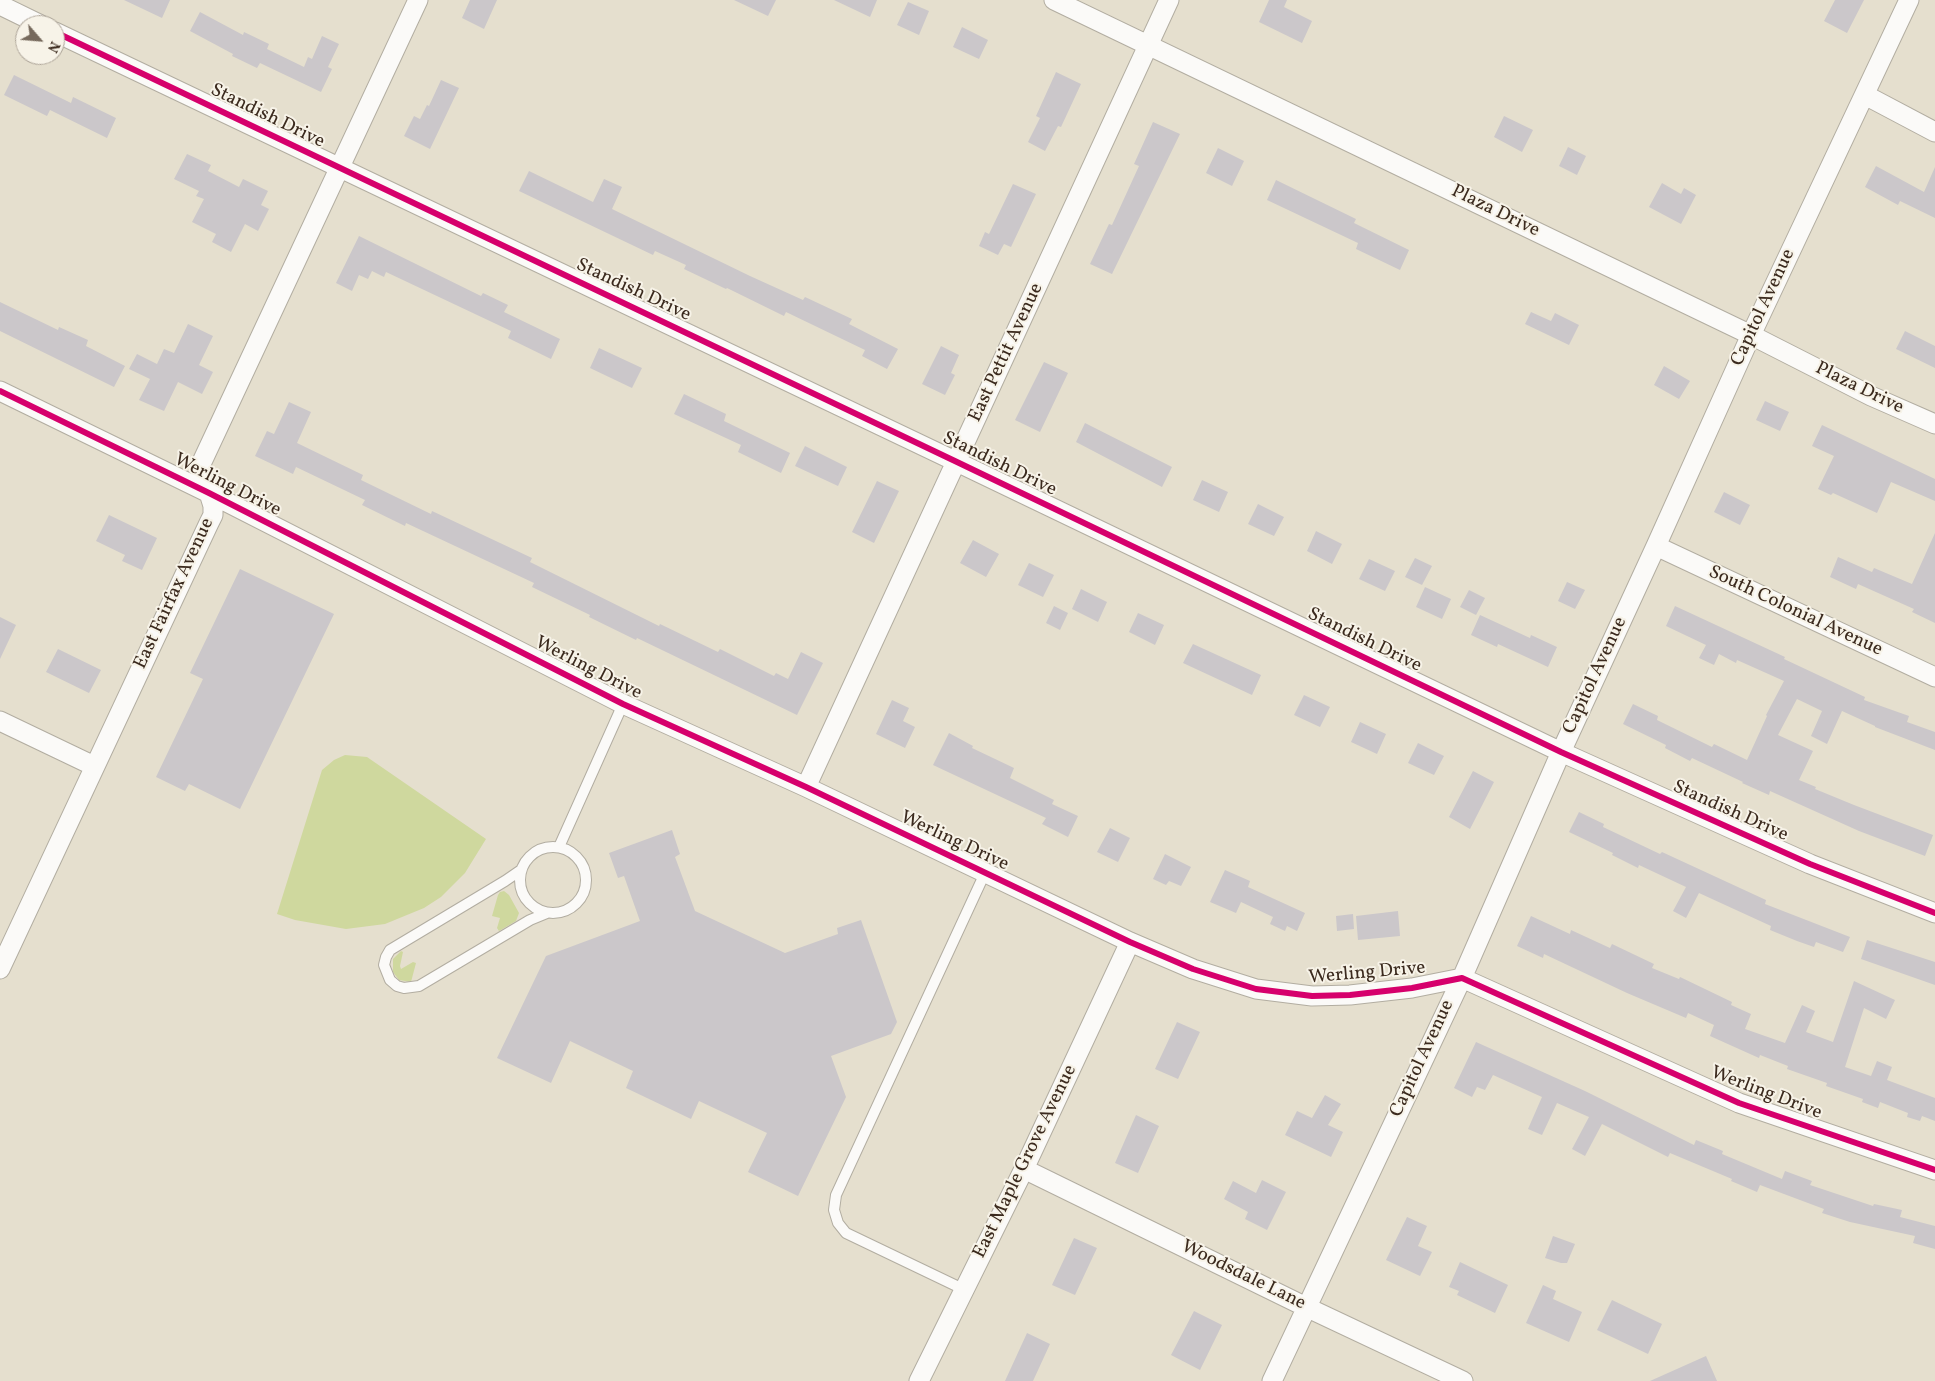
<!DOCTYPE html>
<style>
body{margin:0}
#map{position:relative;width:1935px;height:1381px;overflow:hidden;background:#e5dfce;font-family:Vollkorn,serif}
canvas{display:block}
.north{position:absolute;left:15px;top:15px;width:50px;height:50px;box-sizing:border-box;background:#f7f3e8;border:1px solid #aca397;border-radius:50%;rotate:117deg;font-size:14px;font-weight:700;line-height:20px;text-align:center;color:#3b2a1e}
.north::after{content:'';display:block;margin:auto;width:18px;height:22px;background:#76695c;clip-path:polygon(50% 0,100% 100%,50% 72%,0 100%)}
</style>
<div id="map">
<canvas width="1935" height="1381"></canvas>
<div class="north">N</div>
</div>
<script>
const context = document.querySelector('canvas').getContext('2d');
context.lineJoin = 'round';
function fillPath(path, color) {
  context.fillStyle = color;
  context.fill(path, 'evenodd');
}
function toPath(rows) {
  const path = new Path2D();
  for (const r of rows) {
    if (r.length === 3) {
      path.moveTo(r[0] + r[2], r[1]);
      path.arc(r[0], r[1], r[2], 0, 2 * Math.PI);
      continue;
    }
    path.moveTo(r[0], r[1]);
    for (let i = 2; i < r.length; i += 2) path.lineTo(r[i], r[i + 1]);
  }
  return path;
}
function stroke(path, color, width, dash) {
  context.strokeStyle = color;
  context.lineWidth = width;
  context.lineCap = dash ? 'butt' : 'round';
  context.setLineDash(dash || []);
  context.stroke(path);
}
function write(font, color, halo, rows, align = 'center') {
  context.font = font + ' Vollkorn,serif';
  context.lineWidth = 4;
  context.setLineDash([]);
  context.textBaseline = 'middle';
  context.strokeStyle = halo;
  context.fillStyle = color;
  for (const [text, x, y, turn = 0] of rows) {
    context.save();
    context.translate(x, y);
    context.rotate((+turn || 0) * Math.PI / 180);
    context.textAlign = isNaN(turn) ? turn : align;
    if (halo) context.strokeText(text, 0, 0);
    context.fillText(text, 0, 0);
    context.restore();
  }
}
const green = toPath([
 [345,755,367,757,486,839,465,873,441,897,424,908,385,924,346,929,295,920,277,914,322,770,334,760],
 [500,892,504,891,509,895,519,913,516,921,499,931,497,928,500,918,492,916,498,895],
 [401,951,403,952,400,966,401,969,413,962,416,963,411,982,399,980,393,972,393,959]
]);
const building = toPath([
 [124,0,170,0,162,18],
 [470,0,497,0,484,29,462,18],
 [734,0,776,0,768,16],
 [834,0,877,0,870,17],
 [1269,0,1287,0,1284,7,1312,21,1302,43,1259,22],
 [1835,0,1864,0,1847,33,1824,21],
 [908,2,929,11,919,35,897,25],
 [200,12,243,35,244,32,269,44,267,49,304,67,308,57,312,59,322,36,339,44,328,67,332,69,321,92,260,63,257,68,232,56,233,54,190,31],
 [962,27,988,40,979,59,953,47],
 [1056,72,1081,84,1061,127,1058,126,1045,151,1028,142,1040,118,1036,116],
 [14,75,71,103,73,97,116,118,107,138,50,110,47,116,4,95],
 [441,80,459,88,430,149,404,136,414,116,420,119,427,105,429,106],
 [1504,116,1533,130,1522,152,1494,137],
 [1153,122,1180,134,1112,274,1090,264,1109,224,1112,225,1139,166,1134,164],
 [1568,147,1586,156,1577,175,1559,166],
 [1218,148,1244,161,1232,186,1206,173],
 [187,154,211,165,208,171,239,187,243,179,268,191,261,205,269,209,258,231,245,224,231,252,212,242,216,234,192,222,204,199,196,196,199,191,174,179],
 [1876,166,1924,192,1935,167,1935,218,1900,201,1898,205,1865,187],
 [529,171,593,202,604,179,622,187,612,209,750,276,803,300,805,297,852,319,849,324,898,349,887,369,862,356,865,350,786,312,784,316,727,288,726,289,684,269,686,265,655,251,653,255,519,191],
 [1276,180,1356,219,1354,223,1409,250,1400,270,1356,249,1358,243,1267,200],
 [1662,183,1681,194,1684,188,1696,195,1681,224,1649,207],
 [1013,184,1036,194,1011,247,1004,244,998,255,979,246,985,232,989,234],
 [359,236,481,296,483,293,508,305,504,312,560,339,551,359,508,338,511,331,386,272,384,277,372,271,368,279,359,275,352,291,336,283],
 [0,302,58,330,59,327,88,340,86,346,125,366,114,387,0,331],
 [1531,312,1551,321,1555,313,1579,325,1569,345,1525,324],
 [188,324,213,336,199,365,213,372,202,394,178,382,164,411,139,400,150,379,129,369,137,354,157,364,164,349,174,353],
 [1905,331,1935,346,1935,368,1896,349],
 [941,346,959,355,951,373,955,375,945,395,922,384],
 [599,348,642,368,632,388,590,368],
 [1044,362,1068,373,1040,432,1015,420],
 [1664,366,1690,381,1679,399,1654,385],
 [684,394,726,414,724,421,790,453,781,473,738,452,741,445,674,414],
 [1765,401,1789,412,1780,431,1756,420],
 [289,402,311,412,297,443,363,475,361,480,431,514,432,511,532,558,530,562,659,626,660,624,718,652,720,649,774,676,776,673,788,679,801,652,823,663,797,715,637,638,636,640,589,617,590,615,532,587,534,583,406,523,405,526,362,505,365,500,296,467,293,474,255,456,267,431,274,434],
 [1085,423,1172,467,1162,487,1076,442],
 [1822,425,1935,479,1935,501,1891,482,1877,513,1833,493,1831,495,1818,489,1834,456,1812,446],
 [805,446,847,467,838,486,795,466],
 [1202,480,1228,492,1219,512,1193,500],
 [877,481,899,491,874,543,852,532],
 [1724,492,1750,505,1740,525,1714,512],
 [1258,504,1284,517,1274,536,1248,524],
 [109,515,157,538,142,570,122,561,125,555,96,541],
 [1316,531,1342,544,1332,564,1307,551],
 [1935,533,1935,623,1912,612,1914,609,1858,584,1856,589,1830,577,1838,557,1872,572,1874,568,1912,584],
 [973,540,999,554,986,577,960,563],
 [1415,558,1432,566,1422,585,1405,577],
 [1369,559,1395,571,1385,591,1359,579],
 [1029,563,1054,575,1043,597,1018,585],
 [240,569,334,614,240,809,189,784,185,791,156,777,203,679,190,673],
 [1567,582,1585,590,1575,609,1558,601],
 [1425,587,1451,599,1442,619,1416,607],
 [1081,589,1107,602,1098,622,1072,609],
 [1469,590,1485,598,1476,615,1460,607],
 [1054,606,1068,613,1060,630,1046,623],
 [1675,606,1785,657,1784,659,1865,697,1864,700,1909,716,1907,722,1935,732,1935,750,1875,727,1875,726,1842,711,1827,744,1811,736,1822,711,1797,699,1778,735,1813,751,1799,780,1816,787,1815,789,1854,805,1933,835,1925,856,1859,831,1770,791,1769,795,1742,783,1743,782,1692,758,1690,761,1665,748,1666,745,1623,724,1633,704,1658,716,1657,720,1712,747,1714,744,1747,760,1767,716,1766,715,1784,681,1737,660,1736,663,1719,654,1714,665,1699,658,1706,645,1666,626],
 [1138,613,1164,625,1155,645,1129,632],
 [1480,615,1530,638,1531,635,1557,647,1548,667,1498,644,1497,647,1471,635],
 [0,617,16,625,0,659],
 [1193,644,1261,675,1252,695,1183,663],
 [58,649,101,670,89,693,46,672],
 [1304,695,1330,707,1320,727,1294,715],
 [892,700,909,708,903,721,915,727,905,748,876,734],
 [1360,722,1386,734,1377,754,1351,742],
 [949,733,973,746,972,748,1014,768,1010,778,1054,800,1052,804,1078,816,1068,837,1042,824,1046,818,933,765],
 [1418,743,1444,756,1434,775,1408,763],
 [1473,771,1494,782,1470,829,1449,817],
 [1579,812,1604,824,1603,827,1660,854,1662,852,1766,900,1765,904,1850,937,1843,952,1816,942,1814,947,1797,941,1770,930,1771,926,1699,893,1686,918,1673,911,1686,887,1639,865,1638,868,1612,855,1613,853,1569,832],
 [1110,828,1130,838,1118,862,1097,852],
 [672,830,680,854,675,857,695,911,785,953,838,934,837,928,861,920,897,1022,891,1034,831,1056,846,1097,798,1196,748,1172,767,1133,699,1101,691,1119,626,1088,633,1071,570,1041,551,1083,497,1058,546,956,640,921,624,876,618,878,609,853],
 [1165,854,1191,867,1181,886,1169,881,1166,885,1153,879],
 [1225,870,1250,881,1248,887,1305,913,1297,931,1287,926,1285,931,1270,924,1273,917,1241,902,1236,913,1210,902],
 [1398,911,1400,936,1358,940,1356,916],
 [1353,914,1354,929,1337,931,1336,916],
 [1531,916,1570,934,1571,930,1610,948,1612,944,1654,964,1652,968,1679,979,1680,977,1732,1002,1731,1005,1751,1014,1745,1029,1785,1043,1802,1005,1815,1011,1806,1032,1833,1042,1854,981,1895,1000,1886,1019,1864,1008,1845,1067,1871,1076,1877,1061,1892,1067,1887,1080,1935,1098,1935,1121,1922,1116,1920,1121,1907,1117,1908,1113,1880,1102,1878,1108,1862,1102,1863,1099,1826,1086,1827,1083,1787,1069,1788,1066,1760,1055,1759,1058,1710,1036,1714,1025,1688,1013,1686,1018,1627,993,1544,954,1543,958,1517,946],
 [1867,940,1935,962,1935,985,1861,959],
 [1177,1022,1200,1032,1178,1079,1155,1069],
 [1476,1042,1585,1091,1694,1145,1696,1140,1723,1151,1722,1154,1782,1179,1785,1171,1812,1181,1810,1185,1873,1206,1874,1204,1902,1210,1900,1217,1935,1226,1935,1249,1913,1243,1915,1236,1850,1222,1822,1213,1824,1209,1760,1185,1757,1192,1731,1181,1732,1179,1670,1153,1668,1157,1602,1124,1585,1156,1572,1149,1589,1117,1557,1103,1542,1135,1528,1129,1542,1097,1493,1075,1485,1090,1477,1087,1472,1097,1454,1088],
 [1325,1095,1341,1104,1328,1125,1343,1132,1331,1157,1285,1135,1297,1111,1312,1118],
 [1136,1115,1159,1126,1138,1173,1115,1163],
 [1262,1180,1286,1192,1267,1230,1245,1219,1248,1212,1224,1199,1233,1181,1256,1193],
 [1407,1217,1427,1226,1418,1246,1432,1252,1420,1276,1386,1260],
 [1553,1236,1575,1244,1567,1263,1561,1263,1545,1258],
 [1074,1238,1097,1248,1075,1295,1052,1285],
 [1460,1262,1508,1285,1495,1313,1457,1295,1459,1291,1449,1287],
 [1543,1285,1556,1291,1553,1299,1582,1312,1569,1342,1526,1323],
 [1612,1300,1662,1324,1648,1354,1597,1330],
 [1194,1311,1222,1325,1200,1370,1171,1355],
 [1027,1333,1050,1344,1033,1381,1005,1381],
 [1706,1356,1717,1381,1650,1381]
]);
const lane = toPath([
 [553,880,33],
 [559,847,623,704],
 [521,870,505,881,390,950,386,957,384,965,390,980,397,986,404,988,419,986,530,920,547,913],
 [965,1290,846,1233,838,1223,834,1210,836,1195,985,873]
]);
const street = toPath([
 [1054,0,1751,335,1871,396,1935,424],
 [0,5,41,25],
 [55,32,957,462,1561,752,1810,864,1935,913],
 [1865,95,1935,132],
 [0,391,209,493,623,704,806,787,1130,942,1193,969,1256,989,1312,996,1350,995,1412,988,1462,978,1739,1103,1935,1170],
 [1656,546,1935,677],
 [0,721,94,766],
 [806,787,1169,0],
 [0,969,209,523,213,515,213,506,209,493,202,481,201,464,418,0],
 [1024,1169,1306,1307,1463,1381],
 [919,1381,1024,1169,1130,942],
 [1272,1381,1462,978,1561,752,1656,546,1751,335,1909,0]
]);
const cycleway = toPath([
 [55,32,957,462,1561,752,1810,864,1935,913],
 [0,391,209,493,623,704,806,787,1130,942,1193,969,1256,989,1312,996,1350,995,1412,988,1462,978,1739,1103,1935,1170]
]);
const streetNames = [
 ["Standish Drive",267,117,26],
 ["Plaza Drive",1495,212,26],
 ["Standish Drive",633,291,25],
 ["Capitol Avenue",1764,308,-65],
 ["East Pettit Avenue",1007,353,-65],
 ["Plaza Drive",1859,389,26],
 ["Standish Drive",999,465,26],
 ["Werling Drive",227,486,27],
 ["East Fairfax Avenue",175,594,-65],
 ["South Colonial Avenue",1795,612,25],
 ["Standish Drive",1364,641,26],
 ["Werling Drive",588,669,27],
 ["Capitol Avenue",1596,676,-65],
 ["Standish Drive",1730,812,24],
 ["Werling Drive",954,842,25],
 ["Werling Drive",1367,974,-5],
 ["Capitol Avenue",1423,1059,-65],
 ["Werling Drive",1766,1094,21],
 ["East Maple Grove Avenue",1026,1162,-64],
 ["Woodsdale Lane",1243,1276,26]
];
fillPath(green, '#cfd89e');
fillPath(building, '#cbc7ca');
stroke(lane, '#b2ada1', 12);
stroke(street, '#b2ada1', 21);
stroke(lane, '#fbfaf8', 10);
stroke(street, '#fbfaf8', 19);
stroke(cycleway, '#d6006c', 6);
write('19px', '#3b2a1e', '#f7f3e8', streetNames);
</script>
